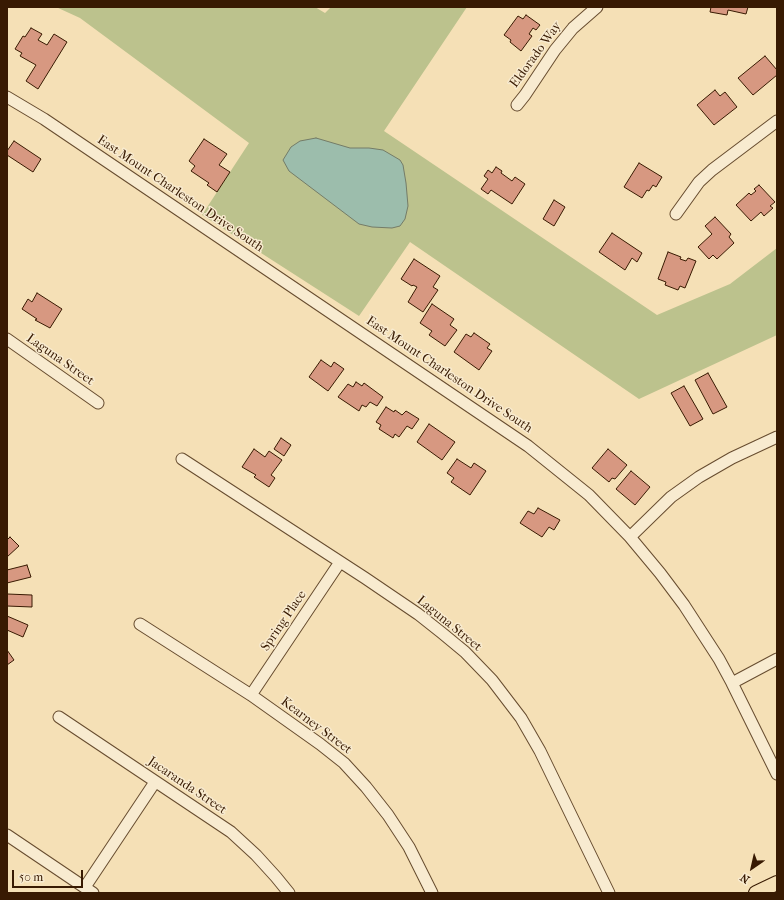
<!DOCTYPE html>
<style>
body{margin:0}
#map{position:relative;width:784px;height:900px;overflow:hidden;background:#f5e0b6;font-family:"IM FELL French Canon",serif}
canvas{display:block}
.frame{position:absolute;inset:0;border:8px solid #381a02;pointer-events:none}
.north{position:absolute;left:732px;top:848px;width:40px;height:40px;-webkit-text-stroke:3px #f8ebd0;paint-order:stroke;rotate:214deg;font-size:11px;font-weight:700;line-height:16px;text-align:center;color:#381a02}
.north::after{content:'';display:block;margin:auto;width:14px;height:18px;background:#381a02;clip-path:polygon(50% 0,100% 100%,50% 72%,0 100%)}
.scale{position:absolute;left:12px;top:870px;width:71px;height:18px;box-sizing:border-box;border:2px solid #381a02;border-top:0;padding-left:5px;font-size:12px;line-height:14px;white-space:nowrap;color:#381a02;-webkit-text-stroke:3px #f8ebd0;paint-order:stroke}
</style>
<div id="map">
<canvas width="784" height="900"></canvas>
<div class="frame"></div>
<div class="north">N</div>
<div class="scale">50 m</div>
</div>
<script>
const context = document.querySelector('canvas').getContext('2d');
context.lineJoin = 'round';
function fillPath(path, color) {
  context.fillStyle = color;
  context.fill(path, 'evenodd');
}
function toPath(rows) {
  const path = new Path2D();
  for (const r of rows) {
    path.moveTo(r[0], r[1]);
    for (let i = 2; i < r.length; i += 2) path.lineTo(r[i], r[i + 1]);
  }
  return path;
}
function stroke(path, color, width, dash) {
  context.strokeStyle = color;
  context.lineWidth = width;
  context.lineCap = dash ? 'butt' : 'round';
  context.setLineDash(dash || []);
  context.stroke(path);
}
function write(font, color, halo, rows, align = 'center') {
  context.font = font + ' "IM FELL French Canon",serif';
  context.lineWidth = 3;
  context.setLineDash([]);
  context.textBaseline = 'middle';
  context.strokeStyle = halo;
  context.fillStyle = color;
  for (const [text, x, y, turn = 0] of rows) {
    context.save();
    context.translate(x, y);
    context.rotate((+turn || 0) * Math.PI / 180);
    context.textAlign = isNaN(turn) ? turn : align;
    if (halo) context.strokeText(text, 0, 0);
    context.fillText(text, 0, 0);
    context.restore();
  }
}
const green = toPath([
 [56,7,315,7,325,13,331,7,467,7,384,131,657,315,730,284,777,248,777,335,639,399,410,242,359,316,202,215,249,143,80,18]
]);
const water = toPath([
 [316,138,350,148,369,148,383,150,400,160,403,165,406,183,408,206,405,219,400,226,392,228,372,227,359,224,289,171,283,160,291,147,300,141,316,138]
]);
const building = toPath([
 [711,7,748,7,746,14,728,10,727,15,710,12,711,7],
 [526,15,540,25,536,30,533,28,529,34,532,36,521,51,510,42,511,40,504,35,518,16,523,19,526,15],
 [31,28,42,34,38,40,47,45,54,34,67,42,38,89,26,81,36,65,20,56,22,53,15,49,23,36,25,37,31,28],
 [765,56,777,70,777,75,753,95,738,78,765,56],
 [715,90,720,96,725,92,737,107,714,125,697,105,715,90],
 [204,139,227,154,219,165,230,172,217,192,207,185,209,183,191,171,195,166,189,161,204,139],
 [14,141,41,159,33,172,7,155,7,151,14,141],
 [639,163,662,177,656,187,653,185,649,191,647,190,642,198,624,187,639,163],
 [496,167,502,171,501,173,512,181,515,177,525,184,512,204,491,190,488,194,481,189,488,179,484,176,488,170,492,173,496,167],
 [759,185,775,202,770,206,773,208,764,216,761,212,751,221,736,205,749,193,751,195,756,191,754,189,759,185],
 [554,200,565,207,554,226,543,219,554,200],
 [715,217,731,234,729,237,734,243,717,259,713,255,709,259,698,247,712,234,705,226,715,217],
 [612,233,642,253,637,262,632,258,625,270,599,252,612,233],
 [668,252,681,257,680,259,686,261,688,258,696,261,685,288,680,286,678,290,665,285,666,282,658,279,668,252],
 [414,259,440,276,433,287,438,290,423,312,408,302,417,287,413,285,412,286,401,279,414,259],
 [37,293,62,309,50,328,35,320,37,319,22,309,28,299,32,302,37,293],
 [432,304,454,319,450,325,457,330,445,346,429,335,432,331,420,323,432,304],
 [474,333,490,344,487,348,492,351,479,370,454,352,466,334,471,337,474,333],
 [321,360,331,367,334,362,344,369,328,391,309,377,321,360],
 [708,373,727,407,713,414,695,380,708,373],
 [356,382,362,386,364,383,383,397,377,406,370,402,366,407,362,405,359,411,338,397,348,384,353,387,356,382],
 [684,386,703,419,690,426,671,393,684,386],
 [386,407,394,412,395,410,402,415,406,411,419,419,412,429,407,426,399,437,395,434,393,438,379,429,381,425,376,422,386,407],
 [429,424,455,442,442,460,417,442,429,424],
 [281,438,291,445,284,456,274,449,281,438],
 [254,449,265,457,269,451,282,460,271,475,275,478,269,487,254,477,256,475,242,467,254,449],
 [608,449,627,465,615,479,612,478,609,482,592,468,608,449],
 [457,459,471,468,474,463,486,471,470,495,451,482,454,478,447,473,457,459],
 [631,471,650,487,635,505,616,489,631,471],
 [538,508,560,520,554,530,549,527,542,537,520,523,528,511,534,514,538,508],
 [10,537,19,546,7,557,7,540,10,537],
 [27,565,31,577,7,583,7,570,27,565],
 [7,594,32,595,32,607,7,606,7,594],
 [7,616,28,625,23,637,7,630,7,616],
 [7,650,14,660,7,665,7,650]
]);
const minor = toPath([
 [7,97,44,119,528,446,589,495,630,537,660,573,684,605,719,659,732,683,777,774],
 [517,105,525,95,555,50,573,28,597,7],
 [676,214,699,182,712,170,777,121],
 [7,339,98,403],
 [182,459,365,578,418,614,442,633,465,652,492,680,521,718,540,751,609,893],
 [630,537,671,497,699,477,732,458,777,437],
 [140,624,251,695,320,744,344,763,366,787,388,815,409,847,432,893],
 [732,683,777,659],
 [251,695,340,562],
 [59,717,231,832,256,855,276,877,289,893],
 [7,835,93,893],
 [85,887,155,782]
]);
const major = toPath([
 [756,893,777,883]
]);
const streetNames = [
 ["Eldorado Way",536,55,-54],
 ["East Mount Charleston Drive South",180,194,34],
 ["Laguna Street",60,360,35],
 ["East Mount Charleston Drive South",449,375,34],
 ["Spring Place",284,621,-56],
 ["Laguna Street",449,624,39],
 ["Kearney Street",316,726,37],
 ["Jacaranda Street",187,786,34]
];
fillPath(green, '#bcc28d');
fillPath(water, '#9cbdac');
stroke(water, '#747c68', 1);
fillPath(building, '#d79881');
stroke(building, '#381a02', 1);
stroke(minor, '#674c2f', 13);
stroke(major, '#381a02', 16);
stroke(minor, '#f8ebd0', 11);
stroke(major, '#f5e0b6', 14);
write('13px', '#381a02', '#f8ebd0', streetNames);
</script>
